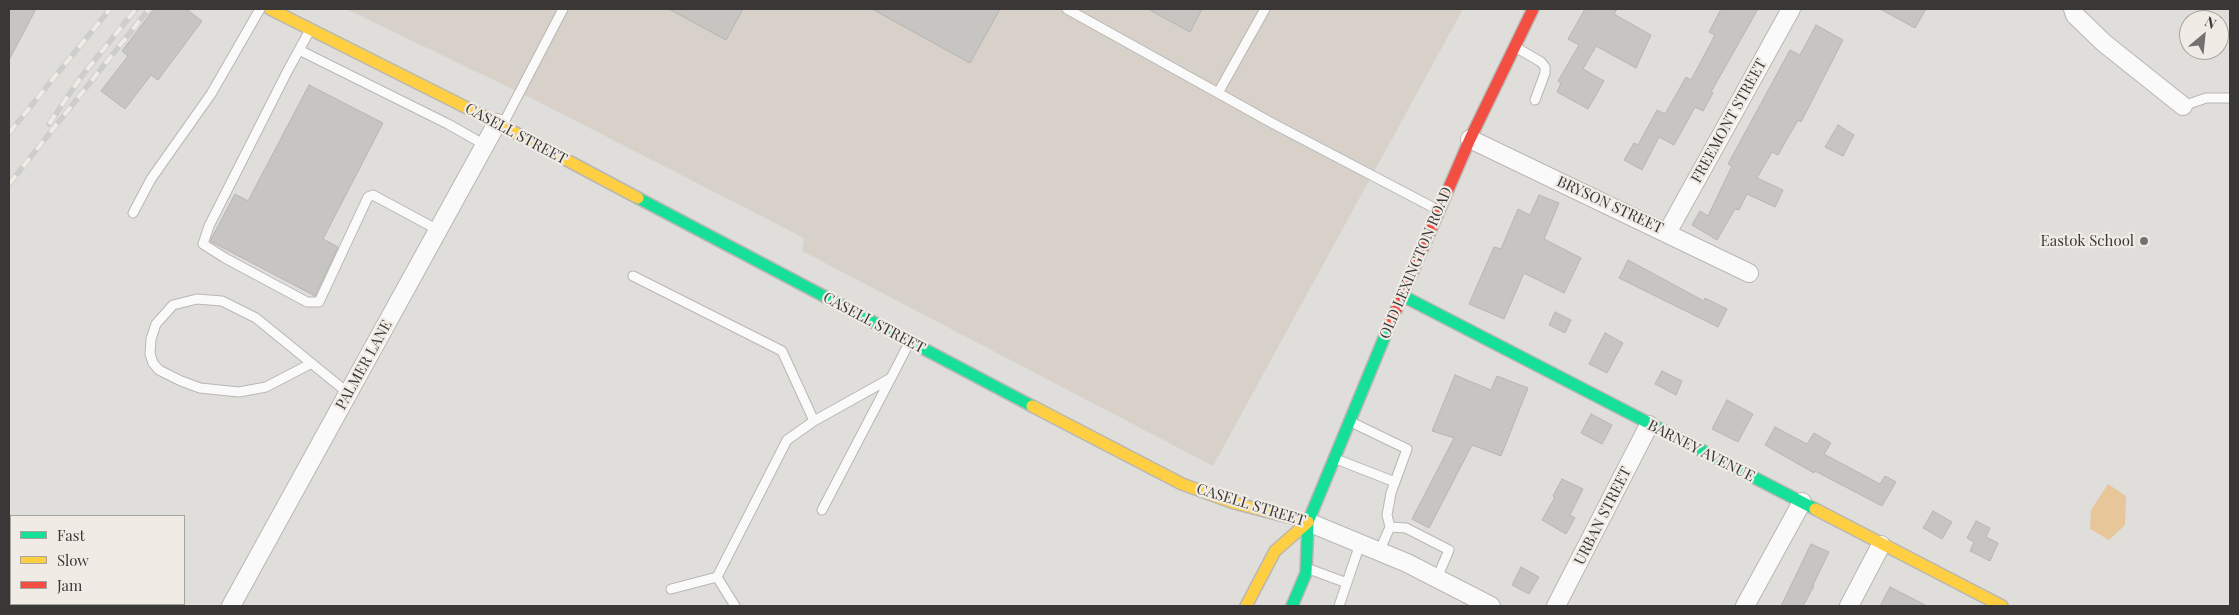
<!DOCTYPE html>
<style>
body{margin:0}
#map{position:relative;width:2239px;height:615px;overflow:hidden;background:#e0dedb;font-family:"Playfair Display",serif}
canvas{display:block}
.frame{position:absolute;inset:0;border:10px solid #3a3836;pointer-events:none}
.legend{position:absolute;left:10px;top:515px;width:175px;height:90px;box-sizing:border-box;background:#f0ebe5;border:1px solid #a7a39f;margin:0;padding:6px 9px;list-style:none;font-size:15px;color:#3a3836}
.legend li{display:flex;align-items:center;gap:10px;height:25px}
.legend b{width:25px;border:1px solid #a7a39f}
.north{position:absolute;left:2179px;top:10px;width:50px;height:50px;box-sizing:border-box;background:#f0ebe5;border:1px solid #a7a39f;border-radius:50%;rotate:28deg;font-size:14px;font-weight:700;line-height:20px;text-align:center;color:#3a3836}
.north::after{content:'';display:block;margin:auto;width:18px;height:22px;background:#747270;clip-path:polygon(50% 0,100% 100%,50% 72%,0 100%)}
</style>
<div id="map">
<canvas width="2239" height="615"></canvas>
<div class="frame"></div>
<ul class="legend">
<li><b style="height:6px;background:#16e098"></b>Fast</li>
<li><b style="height:6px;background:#ffcf43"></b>Slow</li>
<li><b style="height:6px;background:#f24e42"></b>Jam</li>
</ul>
<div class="north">N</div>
</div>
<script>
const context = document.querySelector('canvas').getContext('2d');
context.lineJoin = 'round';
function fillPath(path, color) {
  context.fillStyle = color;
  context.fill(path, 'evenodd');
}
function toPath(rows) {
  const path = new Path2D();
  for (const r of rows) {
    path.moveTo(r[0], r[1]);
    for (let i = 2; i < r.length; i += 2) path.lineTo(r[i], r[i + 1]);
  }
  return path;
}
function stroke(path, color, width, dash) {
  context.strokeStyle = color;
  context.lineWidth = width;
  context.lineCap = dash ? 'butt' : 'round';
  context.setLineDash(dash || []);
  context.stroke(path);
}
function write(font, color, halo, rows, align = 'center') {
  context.font = font + ' "Playfair Display",serif';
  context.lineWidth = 4.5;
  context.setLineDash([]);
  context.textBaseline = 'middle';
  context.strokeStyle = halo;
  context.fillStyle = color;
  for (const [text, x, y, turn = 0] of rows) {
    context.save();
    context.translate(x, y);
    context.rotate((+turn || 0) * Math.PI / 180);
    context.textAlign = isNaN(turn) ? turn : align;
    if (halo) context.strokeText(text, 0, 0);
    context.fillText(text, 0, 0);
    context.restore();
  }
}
const built = toPath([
 [346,9,1463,9,1213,466,802,251,804,238,535,100]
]);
const green = toPath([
 [2108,484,2126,496,2125,525,2109,540,2090,529,2091,510]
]);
const building = toPath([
 [9,9,36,9,9,60,9,9],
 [154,9,186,9,202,21,158,80,151,75,125,109,101,91,128,56,122,51,154,9],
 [669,9,743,9,726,40,669,9],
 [872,9,1000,9,970,63,872,9],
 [1148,9,1202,9,1190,32,1148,9],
 [1585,9,1617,9,1614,14,1651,35,1636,68,1596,46,1583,69,1604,81,1588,109,1557,92,1561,83,1558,81,1579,45,1568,39,1585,9],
 [1721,9,1758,9,1711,92,1713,93,1703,111,1695,107,1674,145,1659,137,1642,170,1624,160,1634,143,1638,145,1657,110,1665,114,1686,77,1691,80,1715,35,1709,32,1721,9],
 [1880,9,1926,9,1915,28,1880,9],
 [1816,25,1843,40,1801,122,1798,120,1778,155,1772,152,1757,178,1783,190,1775,207,1747,194,1739,210,1735,209,1717,240,1692,225,1700,211,1708,216,1732,166,1728,164,1790,50,1800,55,1816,25],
 [309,85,383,123,323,239,338,247,315,296,210,241,235,194,248,201,309,85],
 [1838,125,1854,135,1843,156,1825,147,1838,125],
 [1539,195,1559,203,1544,239,1581,258,1564,293,1524,273,1504,319,1469,304,1494,247,1501,249,1518,209,1530,215,1539,195],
 [1628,260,1704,301,1705,298,1727,309,1718,327,1619,278,1628,260],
 [1555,312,1571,320,1565,333,1549,325,1555,312],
 [1605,333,1623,343,1607,373,1589,364,1605,333],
 [1662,371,1682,381,1676,395,1655,384,1662,371],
 [1455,375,1491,390,1497,376,1528,388,1501,456,1472,445,1429,528,1412,519,1454,438,1432,431,1455,375],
 [1727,400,1753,414,1738,442,1712,429,1727,400],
 [1591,414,1612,425,1602,444,1581,433,1591,414],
 [1775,427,1807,444,1814,433,1831,443,1824,454,1880,484,1885,476,1896,482,1882,506,1815,471,1814,473,1765,445,1775,427],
 [1562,479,1583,489,1570,515,1575,518,1566,534,1542,520,1555,497,1553,496,1562,479],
 [1933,511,1952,522,1942,539,1923,528,1933,511],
 [1976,521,1990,528,1986,537,1998,543,1990,561,1970,551,1974,542,1967,538,1976,521],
 [1811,544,1829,552,1813,585,1814,586,1803,606,1781,606,1811,544],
 [1521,567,1539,577,1529,594,1512,585,1521,567],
 [1890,587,1927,606,1880,606,1890,587]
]);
const lane = toPath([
 [1067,9,1272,123,1438,210],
 [310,30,287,72,209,226,203,244,225,258,307,302,319,302,368,197,373,195,438,230],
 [1517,48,1541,62,1545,67,1545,73,1535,100],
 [299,50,448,124,485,145],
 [1218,93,1265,9],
 [2183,106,2206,98,2230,98],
 [503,124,563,9],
 [133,213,151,179,211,94,260,9],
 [633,276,782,351,814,421],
 [310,364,266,387,239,392,200,388,181,381,159,370,153,363,150,354,151,339,156,324,173,305,197,299,222,301,256,318,348,393],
 [1353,423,1407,449,1391,493,1387,515,1390,527,1379,552],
 [1336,459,1395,482],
 [822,510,891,378],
 [1390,527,1406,528,1449,550,1437,578],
 [1309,569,1347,583],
 [671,589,717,577],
 [105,604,120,606],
 [735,606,717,577,787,440,814,421,891,378,909,343],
 [1339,606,1360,544]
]);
const street = toPath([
 [2073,9,2075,15,2104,43,2183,106],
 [1470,139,1749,273],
 [1667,233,1791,9],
 [1308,522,1407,563,1491,606],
 [231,606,497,123],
 [1556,606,1649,425],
 [1745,606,1802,502],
 [1849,606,1881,545]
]);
const fast = toPath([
 [638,198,1032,406],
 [1401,295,1815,509],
 [1292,606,1306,573,1308,522,1389,326]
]);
const slow = toPath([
 [270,9,497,123,638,198],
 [1032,406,1182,484,1234,503,1308,522],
 [1815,509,2002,606],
 [1246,606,1275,551,1308,522]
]);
const jam = toPath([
 [1389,326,1470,139,1533,9]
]);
const rail = toPath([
 [49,124,81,77,136,9],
 [9,133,110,9],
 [9,184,149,9]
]);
const markers = [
 [2144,241,5,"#747270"]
];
const streetNames = [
 ["FREEMONT STREET",1729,121,-61],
 ["CASELL STREET",516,134,28],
 ["BRYSON STREET",1610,205,25],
 ["OLD LEXINGTON ROAD",1416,263,-67],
 ["CASELL STREET",874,323,28],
 ["PALMER LANE",364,365,-61],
 ["BARNEY AVENUE",1701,451,27],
 ["CASELL STREET",1251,505,17],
 ["URBAN STREET",1603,516,-63]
];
const poiNames = [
 ["Eastok School",2134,241]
];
fillPath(built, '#d7d1c9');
fillPath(green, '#e7c69a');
fillPath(building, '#c7c5c2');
stroke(building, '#b7b5b2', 1);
stroke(lane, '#b9b7b4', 11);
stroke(street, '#b9b7b4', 20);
stroke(fast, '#b9b7b4', 14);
stroke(slow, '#b9b7b4', 14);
stroke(jam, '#b9b7b4', 14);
stroke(lane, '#fafafa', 9);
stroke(street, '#fafafa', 18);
stroke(fast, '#16e098', 11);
stroke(slow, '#ffcf43', 11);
stroke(jam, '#f24e42', 11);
stroke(rail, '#cdcdcc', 5.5);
stroke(rail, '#f0ebe5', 4, [11]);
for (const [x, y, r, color] of markers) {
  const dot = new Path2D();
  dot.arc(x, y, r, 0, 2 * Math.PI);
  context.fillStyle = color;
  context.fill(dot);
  stroke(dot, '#f0ebe5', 2);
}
write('15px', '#3a3836', '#f0ebe5', streetNames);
write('15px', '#3a3836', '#f0ebe5', poiNames, 'right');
</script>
